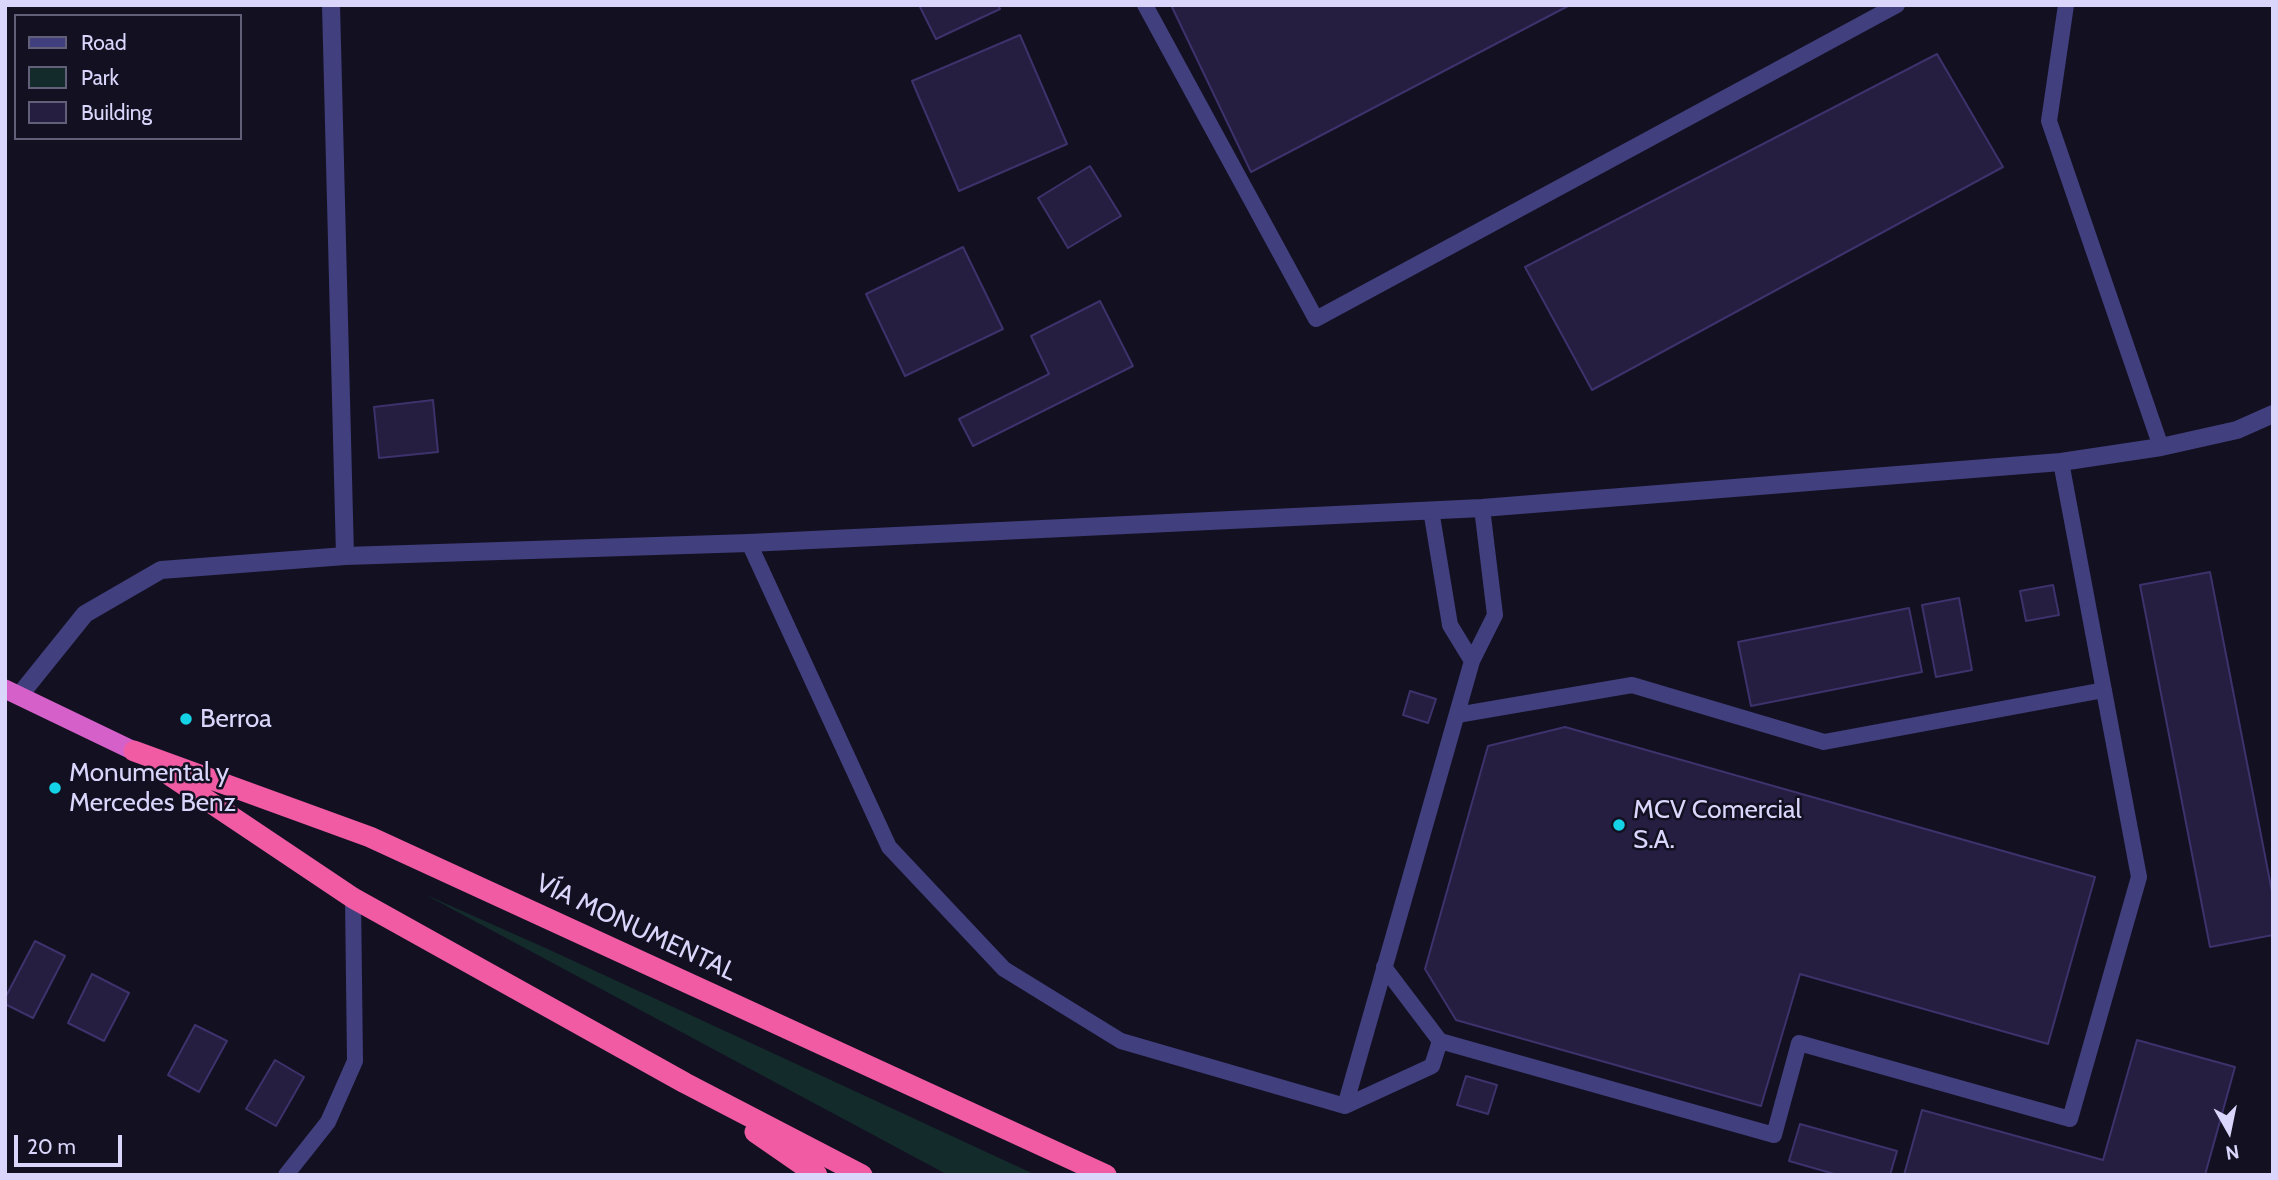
<!DOCTYPE html>
<meta charset="utf-8">
<style>
body{margin:0}
#map{position:relative;width:2278px;height:1180px;overflow:hidden;background:#131022;font-family:Cabin,sans-serif}
canvas{display:block}
.frame{position:absolute;inset:0;border:7px solid #d9d5fb;pointer-events:none}
.legend{position:absolute;left:14px;top:14px;width:228px;height:126px;box-sizing:border-box;background:#131022;border:2px solid #625f79;margin:0;padding:9px 12px;list-style:none;font-size:21px;color:#d9d5fb}
.legend li{display:flex;align-items:center;gap:14px;height:35px}
.legend b{width:35px;border:2px solid #625f79}
.north{position:absolute;left:2194px;top:1096px;width:70px;height:70px;-webkit-text-stroke:5px #131022;paint-order:stroke;rotate:171deg;font-size:19px;font-weight:700;line-height:28px;text-align:center;color:#d9d5fb}
.north::after{content:'';display:block;margin:auto;width:24px;height:32px;background:#d9d5fb;clip-path:polygon(50% 0,100% 100%,50% 72%,0 100%)}
.scale{position:absolute;left:14px;top:1135px;width:108px;height:32px;box-sizing:border-box;border:4px solid #d9d5fb;border-top:0;padding-left:9px;font-size:21px;line-height:24px;white-space:nowrap;color:#d9d5fb;-webkit-text-stroke:5px #131022;paint-order:stroke}
</style>
<div id="map">
<canvas width="2278" height="1180"></canvas>
<div class="frame"></div>
<ul class="legend">
<li><b style="height:9px;background:#413f7d"></b>Road</li>
<li><b style="height:19px;background:#132b2a"></b>Park</li>
<li><b style="height:19px;background:#251e41"></b>Building</li>
</ul>
<div class="north">N</div>
<div class="scale">20 m</div>
</div>
<script>
const context = document.querySelector('canvas').getContext('2d');
context.lineJoin = 'round';
function fillPath(path, color) {
  context.fillStyle = color;
  context.fill(path, 'evenodd');
}
function toPath(rows) {
  const path = new Path2D();
  for (const r of rows) {
    path.moveTo(r[0], r[1]);
    for (let i = 2; i < r.length; i += 2) path.lineTo(r[i], r[i + 1]);
  }
  return path;
}
function stroke(path, color, width, dash) {
  context.strokeStyle = color;
  context.lineWidth = width;
  context.lineCap = dash ? 'butt' : 'round';
  context.setLineDash(dash || []);
  context.stroke(path);
}
function write(font, color, halo, rows, align = 'center') {
  context.font = font + ' Cabin,sans-serif';
  context.lineWidth = 5;
  context.setLineDash([]);
  context.textBaseline = 'middle';
  context.strokeStyle = halo;
  context.fillStyle = color;
  for (const [text, x, y, turn = 0] of rows) {
    context.save();
    context.translate(x, y);
    context.rotate((+turn || 0) * Math.PI / 180);
    context.textAlign = isNaN(turn) ? turn : align;
    if (halo) context.strokeText(text, 0, 0);
    context.fillText(text, 0, 0);
    context.restore();
  }
}
const green = toPath([
 [424,894,550,950,1036,1175,948,1175]
]);
const building = toPath([
 [919,5,998,5,1000,9,936,39,919,5],
 [1171,5,1570,5,1251,172,1171,5],
 [1020,35,1067,144,959,191,912,81,1020,35],
 [1937,54,2003,167,1592,390,1525,267,1937,54],
 [1090,166,1121,216,1068,248,1038,198,1090,166],
 [963,247,1003,329,905,376,866,294,963,247],
 [1100,301,1133,366,973,446,959,419,1049,374,1031,336,1100,301],
 [433,400,438,452,379,458,374,407,433,400],
 [2210,572,2273,897,2273,935,2210,947,2140,585,2210,572],
 [2053,585,2059,615,2026,621,2020,591,2053,585],
 [1959,598,1972,670,1936,677,1922,605,1959,598],
 [1909,608,1922,672,1751,706,1738,642,1909,608],
 [1410,691,1436,699,1428,723,1403,715,1410,691],
 [1565,727,2095,877,2048,1044,1800,974,1761,1106,1456,1020,1425,969,1488,746,1565,727],
 [35,941,65,956,33,1018,5,1004,5,998,35,941],
 [92,974,129,993,104,1041,68,1023,92,974],
 [195,1025,227,1041,199,1092,168,1075,195,1025],
 [2137,1040,2235,1067,2205,1175,1904,1175,1922,1110,2103,1160,2137,1040],
 [275,1060,304,1077,276,1126,246,1109,275,1060],
 [1466,1076,1497,1085,1488,1114,1457,1105,1466,1076],
 [1800,1124,1897,1151,1890,1175,1838,1175,1789,1161,1800,1124]
]);
const service = toPath([
 [1145,5,1316,319,1897,5],
 [2066,5,2049,121,2161,447],
 [1431,510,1450,625,1472,661,1495,615,1482,508],
 [749,543,889,847,1004,969,1121,1041,1345,1106,1472,661],
 [1457,715,1632,685,1824,742,2104,690],
 [1440,1041,1774,1135,1799,1043,2070,1119,2139,877,2061,462],
 [1345,1106,1432,1066,1440,1041,1384,967],
 [286,1175,328,1122,355,1061,353,898]
]);
const minor = toPath([
 [331,5,345,556],
 [19,696,85,614,161,570,345,556,749,543,1482,508,2061,462,2161,447,2237,430,2273,414]
]);
const trunk = toPath([
 [5,689,134,751]
]);
const motorway = toPath([
 [134,751,370,837,1106,1175],
 [159,768,353,898,685,1083,862,1175],
 [755,1132,817,1175]
]);
const markers = [
 [186,719,7,"#15d3e7"],
 [55,788,7,"#15d3e7"],
 [1619,825,7,"#15d3e7"]
];
const poiNames = [
 ["Berroa",200,719],
 ["Monumental y",69,773],
 ["Mercedes Benz",69,803],
 ["MCV Comercial",1633,810],
 ["S.A.",1633,840]
];
const streetNames = [
 ["VÍA MONUMENTAL",636,928,25]
];
fillPath(green, '#132b2a');
fillPath(building, '#251e41');
stroke(building, '#3d326b', 2);
stroke(service, '#413f7d', 16);
stroke(minor, '#413f7d', 18);
stroke(trunk, '#d660ca', 19);
stroke(motorway, '#f05ba3', 21);
for (const [x, y, r, color] of markers) {
  const dot = new Path2D();
  dot.arc(x, y, r, 0, 2 * Math.PI);
  context.fillStyle = color;
  context.fill(dot);
  stroke(dot, '#131022', 2.5);
}
write('26px', '#d9d5fb', '#131022', poiNames, 'left');
write('26px', '#d9d5fb', '#131022', streetNames);
</script>
